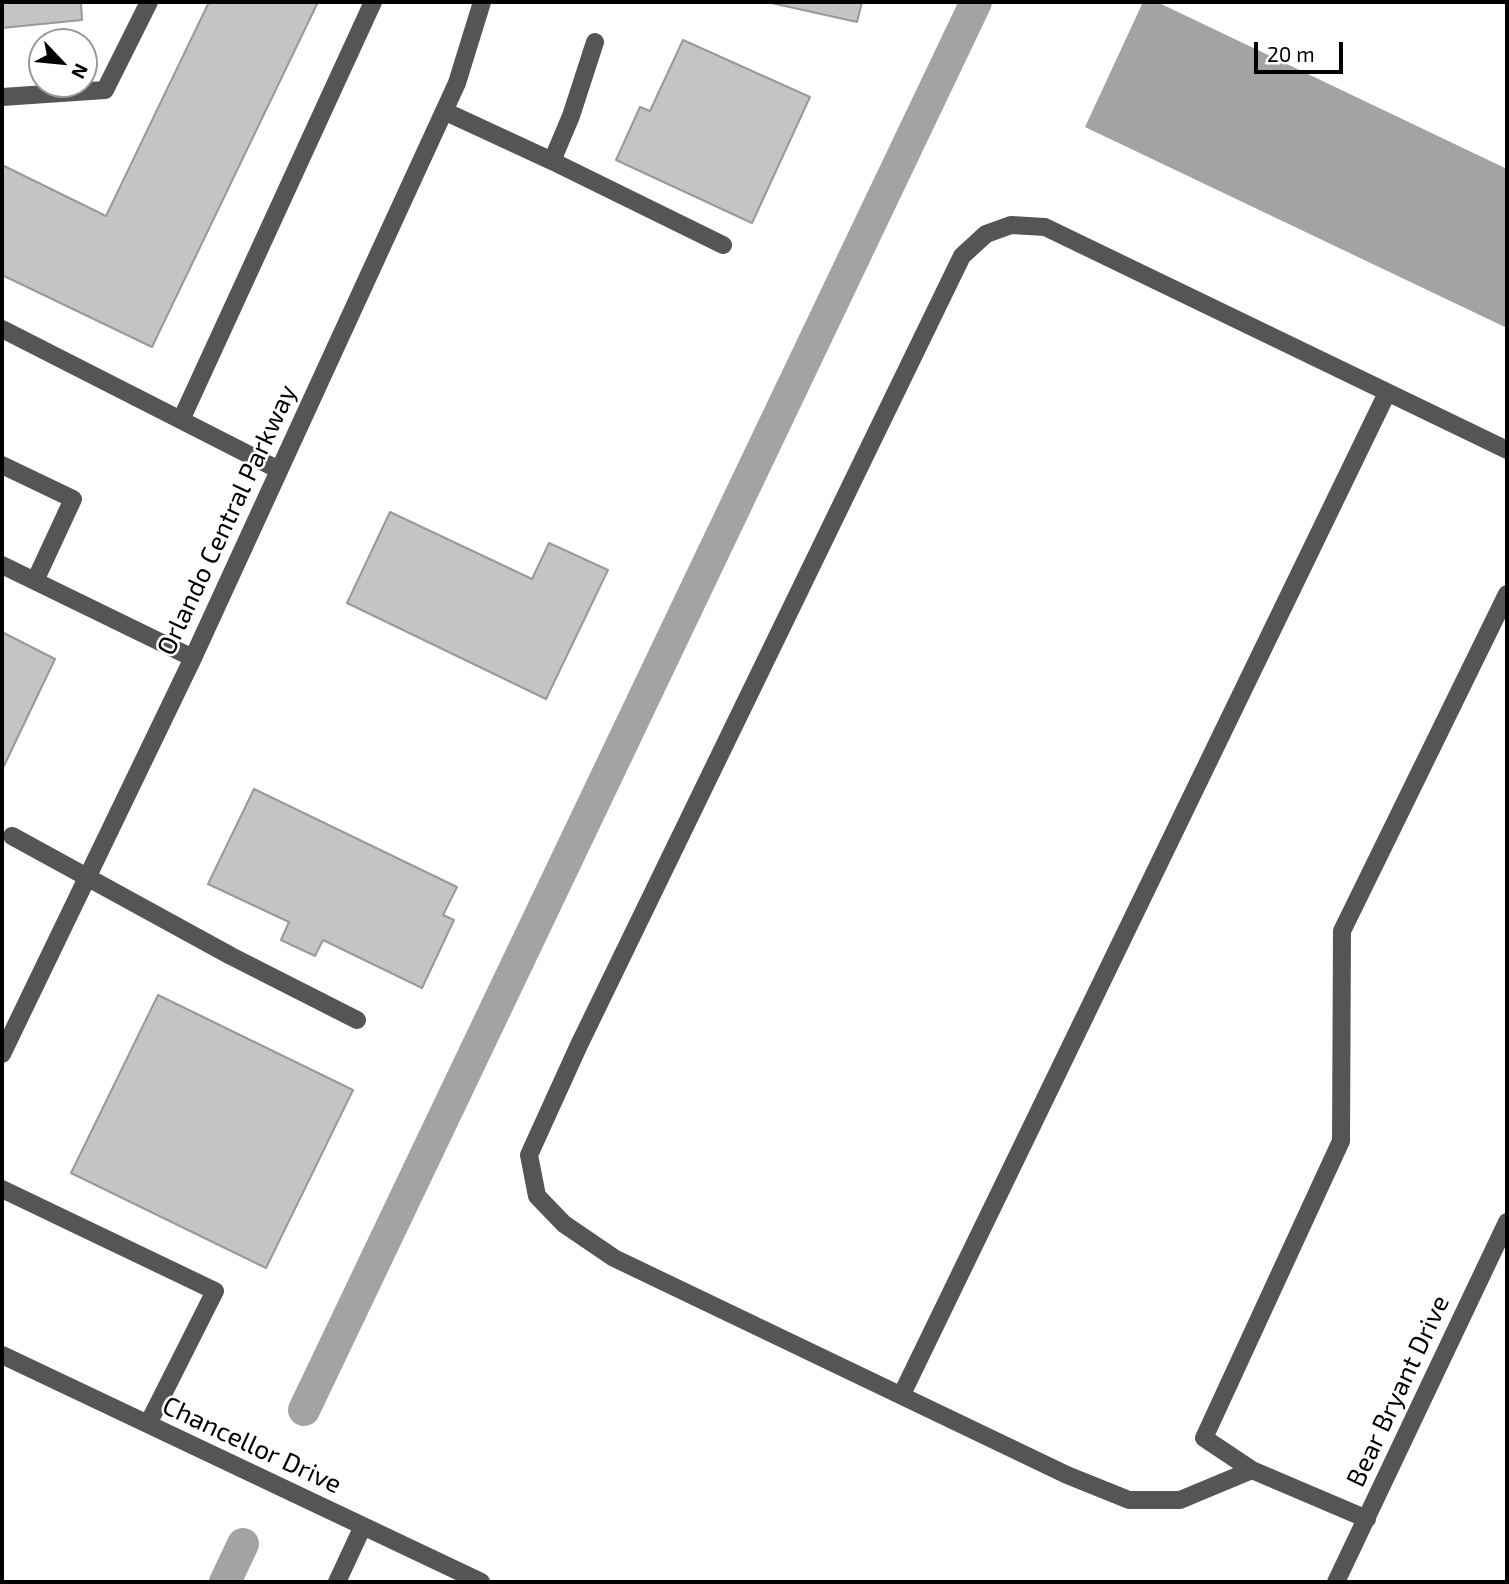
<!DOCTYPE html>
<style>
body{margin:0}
#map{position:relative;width:1509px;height:1584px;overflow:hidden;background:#fff;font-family:"Exo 2",sans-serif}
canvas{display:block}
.frame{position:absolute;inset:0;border:4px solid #000;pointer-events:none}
.north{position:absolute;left:28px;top:28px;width:70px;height:70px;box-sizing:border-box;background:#fff;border:2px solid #999;border-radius:50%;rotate:116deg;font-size:19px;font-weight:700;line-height:28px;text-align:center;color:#000}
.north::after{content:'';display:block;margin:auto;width:24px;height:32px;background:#000;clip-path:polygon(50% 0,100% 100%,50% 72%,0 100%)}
.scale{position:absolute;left:1254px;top:42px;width:89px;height:32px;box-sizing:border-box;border:4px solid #000;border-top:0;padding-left:9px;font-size:21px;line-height:24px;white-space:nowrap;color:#000;-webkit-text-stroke:5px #fff;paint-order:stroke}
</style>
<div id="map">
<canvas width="1509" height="1584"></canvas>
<div class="frame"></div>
<div class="north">N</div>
<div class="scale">20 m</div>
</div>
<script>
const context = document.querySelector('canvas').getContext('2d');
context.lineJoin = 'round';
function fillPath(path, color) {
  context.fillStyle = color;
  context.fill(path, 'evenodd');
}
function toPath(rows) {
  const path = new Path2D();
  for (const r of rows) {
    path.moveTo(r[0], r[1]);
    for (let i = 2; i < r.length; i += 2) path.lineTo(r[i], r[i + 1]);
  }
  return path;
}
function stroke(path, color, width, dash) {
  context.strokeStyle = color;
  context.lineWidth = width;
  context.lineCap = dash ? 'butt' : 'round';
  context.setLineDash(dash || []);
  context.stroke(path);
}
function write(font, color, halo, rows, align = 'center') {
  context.font = font + ' "Exo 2",sans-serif';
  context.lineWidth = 5;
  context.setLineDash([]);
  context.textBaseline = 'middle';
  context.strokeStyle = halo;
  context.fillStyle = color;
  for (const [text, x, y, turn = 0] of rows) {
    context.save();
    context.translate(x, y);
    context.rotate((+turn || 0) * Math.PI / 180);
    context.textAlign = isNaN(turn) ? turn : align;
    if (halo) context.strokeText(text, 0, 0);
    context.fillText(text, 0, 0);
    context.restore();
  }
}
const water = toPath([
 [1143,2,1157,2,1507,169,1507,328,1085,127]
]);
const canal = toPath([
 [304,1410,976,2],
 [225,1582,243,1544]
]);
const building = toPath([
 [2,2,81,2,82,20,2,28,2,2],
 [209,2,318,2,152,347,2,275,2,165,106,216,209,2],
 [767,2,862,2,857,22,767,2],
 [683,40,810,97,752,223,616,160,640,107,650,111,683,40],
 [390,512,532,579,549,543,608,570,546,699,347,603,390,512],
 [2,632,55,659,2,770,2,632],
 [254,789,457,887,443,915,454,920,422,988,323,940,315,956,281,940,289,922,208,884,254,789],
 [158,995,353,1090,266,1268,71,1173,158,995]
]);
const minor = toPath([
 [2,97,105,90,149,2],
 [444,111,552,161,571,116,595,42],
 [552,161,723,245],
 [2,329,279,470],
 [181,420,373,2],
 [2,465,73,499,35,581],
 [2,565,193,658],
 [12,836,231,956,357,1020],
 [2,1054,193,658,457,83,482,2],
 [2,1189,215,1291,148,1424],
 [2,1355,481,1582],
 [902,1394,1387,393],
 [1252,1470,1204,1438,1341,1141,1342,931,1507,594],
 [1367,1519,1252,1470,1180,1500,1129,1500,1067,1475,614,1258,564,1224,537,1196,529,1155,579,1045,962,256,986,234,1011,225,1045,227,1507,450],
 [337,1582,363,1526],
 [1336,1582,1507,1222]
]);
const streetNames = [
 ["Orlando Central Parkway",227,520,-65],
 ["Bear Bryant Drive",1398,1391,-65],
 ["Chancellor Drive",252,1445,25]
];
fillPath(water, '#a3a3a3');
stroke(canal, '#a3a3a3', 32);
fillPath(building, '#c4c4c4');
stroke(building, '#999', 2);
stroke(minor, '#555', 18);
write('26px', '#000', '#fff', streetNames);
</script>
